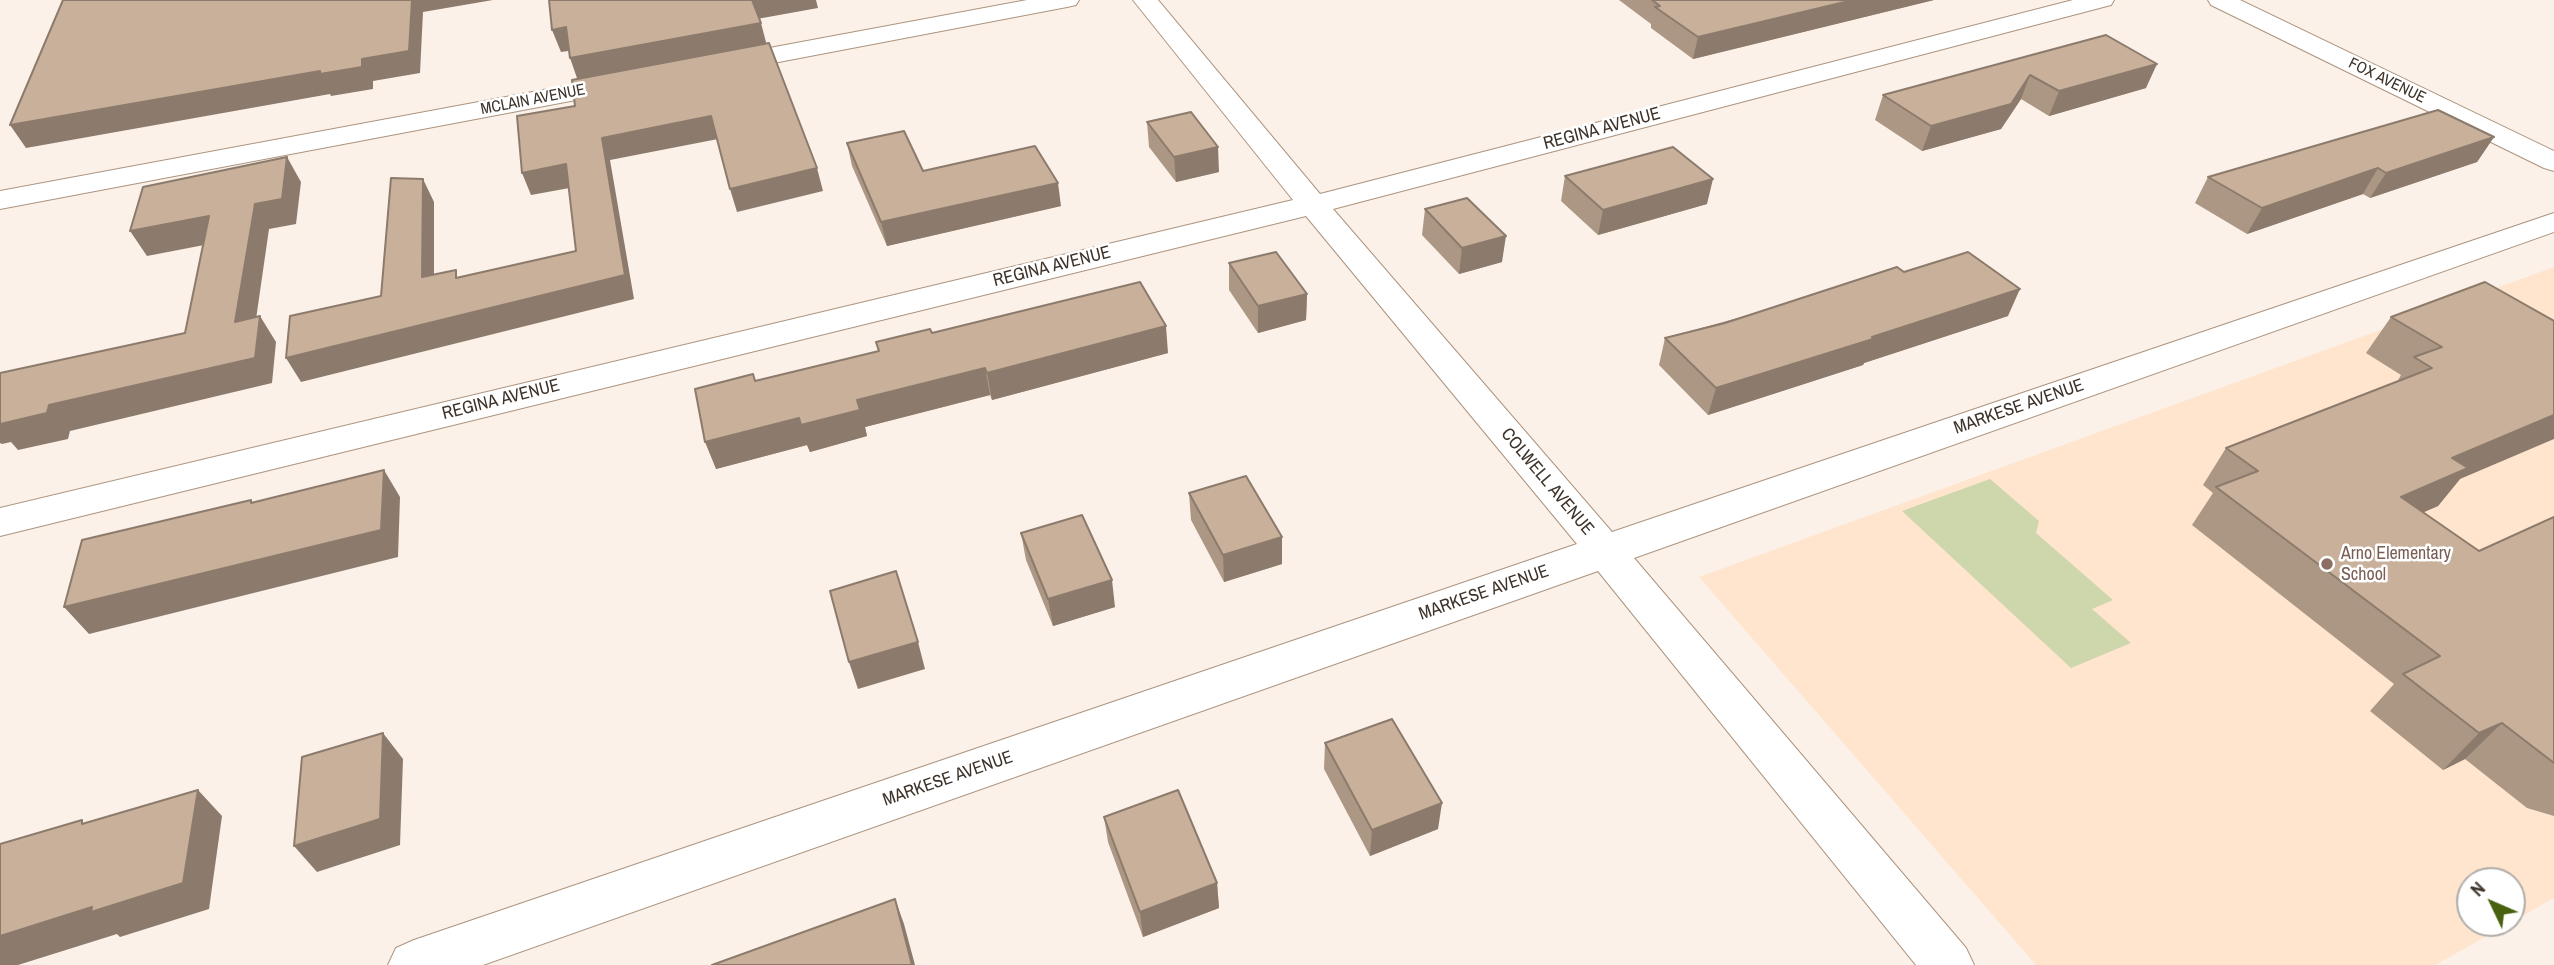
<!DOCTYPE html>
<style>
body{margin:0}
#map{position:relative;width:2554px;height:965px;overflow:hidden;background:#fbf1e8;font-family:"Archivo Narrow",sans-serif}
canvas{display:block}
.north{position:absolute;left:2456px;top:867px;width:70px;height:70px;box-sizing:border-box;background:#fff;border:2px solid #b1adaa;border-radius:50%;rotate:314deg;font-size:19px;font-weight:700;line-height:28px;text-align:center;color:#3d332a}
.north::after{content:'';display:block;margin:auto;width:24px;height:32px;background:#48610f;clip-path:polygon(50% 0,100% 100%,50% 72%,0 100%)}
</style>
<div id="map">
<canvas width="2554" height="965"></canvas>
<div class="north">N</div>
</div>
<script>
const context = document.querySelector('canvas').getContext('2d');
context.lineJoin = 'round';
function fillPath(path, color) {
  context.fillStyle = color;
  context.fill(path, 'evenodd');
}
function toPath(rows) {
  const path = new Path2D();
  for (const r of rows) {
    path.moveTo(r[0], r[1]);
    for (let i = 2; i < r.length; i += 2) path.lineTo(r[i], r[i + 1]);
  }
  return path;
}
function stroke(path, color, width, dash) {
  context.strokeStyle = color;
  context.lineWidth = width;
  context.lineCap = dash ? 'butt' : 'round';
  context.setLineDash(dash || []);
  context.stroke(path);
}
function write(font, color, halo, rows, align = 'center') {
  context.font = font + ' "Archivo Narrow",sans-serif';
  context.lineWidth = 5;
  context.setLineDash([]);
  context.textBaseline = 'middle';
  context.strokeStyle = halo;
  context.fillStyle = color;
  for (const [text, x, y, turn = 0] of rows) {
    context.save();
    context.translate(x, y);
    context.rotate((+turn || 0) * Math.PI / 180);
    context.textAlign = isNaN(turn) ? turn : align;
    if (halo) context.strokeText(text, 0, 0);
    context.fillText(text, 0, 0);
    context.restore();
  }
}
const built = toPath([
 [2554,267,2554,898,2512,922,2512,881,2470,881,2470,923,2510,923,2435,965,2036,965,1699,577]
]);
const green = toPath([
 [1990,479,2039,521,2036,533,2113,600,2092,609,2131,643,2071,668,1902,511]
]);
const minor = toPath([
 [1027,0,1079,0,1076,5,1067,7,721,73,712,71,708,65,712,59,721,57,1027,0],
 [1133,0,1158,0,1320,194,2073,0,2114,0,2111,5,1333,209,1612,532,2554,213,2554,232,1634,558,1966,948,1974,965,1916,965,1598,571,483,965,388,965,396,948,414,940,1577,544,1306,216,0,536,0,508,1293,200,1133,0],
 [2208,0,2240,0,2554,151,2554,171,2544,168,2211,5,2208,0],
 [624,75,634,77,638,83,634,89,0,209,0,191,624,75]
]);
const wall = toPath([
 [1619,0,1934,0,1693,59,1651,28,1651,24],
 [2106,35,2146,88,2049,116,2021,99,2001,129,1922,151,1875,120,1883,95],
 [1147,122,1219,172,1176,182,1149,147],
 [2494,137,2477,162,2370,198,2363,194,2247,234,2195,203,2208,177],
 [847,143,923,171,1061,206,887,246,852,166],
 [1565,176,1707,204,1598,235,1561,201],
 [1425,209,1502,262,1459,274,1422,235],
 [1229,263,1307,294,1306,320,1258,333,1229,290],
 [1904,272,2008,316,1864,363,1863,365,1708,415,1659,365,1665,338],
 [2485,282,2460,479,2438,506,2423,512,2479,551,2554,517,2554,816,2527,808,2465,759,2443,770,2370,711,2394,684,2192,525,2213,493,2203,485,2226,448,2397,382,2401,375,2366,353,2391,317],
 [932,333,1168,353,992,400,990,395,865,427,867,436,810,452,807,445,716,469,755,381,878,351,876,342],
 [1189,493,1282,537,1282,564,1224,582,1191,520],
 [1021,533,1115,607,1053,626,1026,560],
 [1325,743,1438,829,1370,856,1324,769],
 [1104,817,1217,883,1219,908,1143,937,1108,842]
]);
const shadedWall = toPath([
 [412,0,493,0,423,12,420,73,373,81,373,89,331,96,330,94,26,148,10,125,320,71,362,59],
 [752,0,816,0,818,8,757,19],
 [1853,0,1934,0,1693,59,1698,37],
 [761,23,767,46,578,81,570,58],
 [566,27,575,50,561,52,552,30],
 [2157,64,2146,88,2049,116,2059,91],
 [2030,75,2021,99,2001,129,1922,151,1931,126],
 [711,116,718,139,610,160,634,299,301,382,286,358,625,275,602,138],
 [2494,137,2477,162,2370,198,2386,173],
 [1218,147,1219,172,1176,182,1174,157],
 [287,157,301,182,296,224,269,229,252,347,235,322,255,204],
 [566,164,575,187,531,195,522,173],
 [817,168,823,191,737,212,730,189],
 [2378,168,2363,194,2247,234,2262,208],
 [423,179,434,202,434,300,422,277],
 [1713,179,1707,204,1598,235,1603,210],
 [1058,183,1061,206,887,246,881,222],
 [209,216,225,241,147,256,130,231],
 [1506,236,1502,262,1459,274,1462,248],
 [2020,289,2008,316,1864,363,1863,365,1708,415,1716,388],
 [1307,294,1306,320,1258,333,1258,306],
 [260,316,276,342,272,383,70,431,68,439,18,450,11,442,2,444,0,443,0,414,49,405],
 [1166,326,1168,353,992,400,987,373],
 [985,368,990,395,865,427,867,436,810,452,807,445,716,469,705,442,857,400],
 [2554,415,2554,439,2460,479,2438,506,2372,535,2401,497,2452,458],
 [384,470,400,497,398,557,89,634,64,607],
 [1282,537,1282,564,1224,582,1223,555],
 [1112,580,1115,607,1053,626,1048,599],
 [918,642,925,669,858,689,849,662],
 [2502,723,2465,759,2443,770,2479,733],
 [383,733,403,759,400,845,317,872,294,846],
 [198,790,222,816,209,909,120,937,117,934,18,965,0,965,0,936],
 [1442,803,1438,829,1370,856,1372,830],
 [1217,883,1219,908,1143,937,1140,912],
 [895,899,904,924,915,965,912,965]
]);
const building = toPath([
 [63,0,412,0,409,51,362,59,362,67,320,74,320,71,10,125,63,0],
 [549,0,752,0,761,23,570,58,566,27,552,30,549,0],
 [1652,0,1853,0,1698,37,1655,7,1660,6,1652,0],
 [2106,35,2157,64,2059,91,2030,75,2011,104,1931,126,1883,95,2106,35],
 [769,43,817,168,730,189,711,116,602,138,625,275,286,358,290,316,381,296,391,178,423,179,422,277,456,270,456,278,576,251,566,164,522,173,517,116,575,106,572,80,769,43],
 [2438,110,2494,137,2386,173,2378,168,2262,208,2208,177,2438,110],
 [1191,112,1218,147,1174,157,1147,122,1191,112],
 [904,131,923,171,1035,146,1058,183,881,222,847,143,904,131],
 [1673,147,1713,179,1603,210,1565,176,1673,147],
 [287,157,282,199,255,204,235,322,260,316,255,358,49,405,47,413,0,424,0,373,185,333,209,216,130,231,143,187,287,157],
 [1467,198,1506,236,1462,248,1425,209,1467,198],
 [1276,252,1307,294,1258,306,1229,263,1276,252],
 [1968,252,2020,289,1872,337,1873,339,1716,388,1665,338,1725,323,1897,267,1904,272,1968,252],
 [1140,282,1166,326,987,373,985,368,857,400,860,410,801,425,799,418,705,442,695,389,753,374,755,381,879,351,876,342,930,329,932,333,1140,282],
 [2485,282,2554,321,2554,415,2452,458,2468,468,2401,497,2479,551,2554,517,2554,763,2502,723,2479,733,2403,674,2440,656,2216,487,2258,471,2226,448,2432,368,2414,357,2442,347,2391,317,2485,282],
 [384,470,381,530,64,607,82,540,251,500,251,503,384,470],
 [1246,476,1282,537,1223,555,1189,493,1246,476],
 [1082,515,1112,580,1048,599,1021,533,1082,515],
 [896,571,918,642,849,662,830,591,896,571],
 [1392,719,1442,803,1372,830,1325,743,1392,719],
 [383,733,380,819,294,846,302,757,383,733],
 [198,790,183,883,91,912,92,907,0,936,0,844,82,820,82,824,198,790],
 [1178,790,1217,883,1140,912,1104,817,1178,790],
 [895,899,912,965,712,965,895,899]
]);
const markers = [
 [2327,564,7,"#8d6e63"]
];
const farStreetnames = [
 ["FOX AVENUE",2387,81,26],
 ["MCLAIN AVENUE",533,100,-11]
];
const streetNames = [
 ["REGINA AVENUE",1602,129,-15],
 ["REGINA AVENUE",1052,267,-14],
 ["REGINA AVENUE",501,400,-14],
 ["MARKESE AVENUE",2019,407,-19],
 ["COLWELL AVENUE",1547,482,50],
 ["MARKESE AVENUE",1484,593,-19],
 ["MARKESE AVENUE",948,779,-19]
];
const educationNames = [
 ["Arno Elementary",2341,554],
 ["School",2341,575]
];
fillPath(built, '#ffe5ce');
fillPath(green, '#ced6ac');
stroke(minor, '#ac947f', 2);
fillPath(minor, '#fff');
fillPath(wall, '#ac9784');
fillPath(shadedWall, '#8c7b6c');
fillPath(building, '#c8b09a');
stroke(building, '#8c7b6c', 2);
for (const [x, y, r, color] of markers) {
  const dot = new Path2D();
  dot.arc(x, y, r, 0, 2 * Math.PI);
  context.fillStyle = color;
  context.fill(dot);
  stroke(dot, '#fff', 2.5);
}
write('16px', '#3d332a', '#fff', farStreetnames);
write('18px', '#3d332a', '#fff', streetNames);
write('18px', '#785e54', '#fff', educationNames, 'left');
</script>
